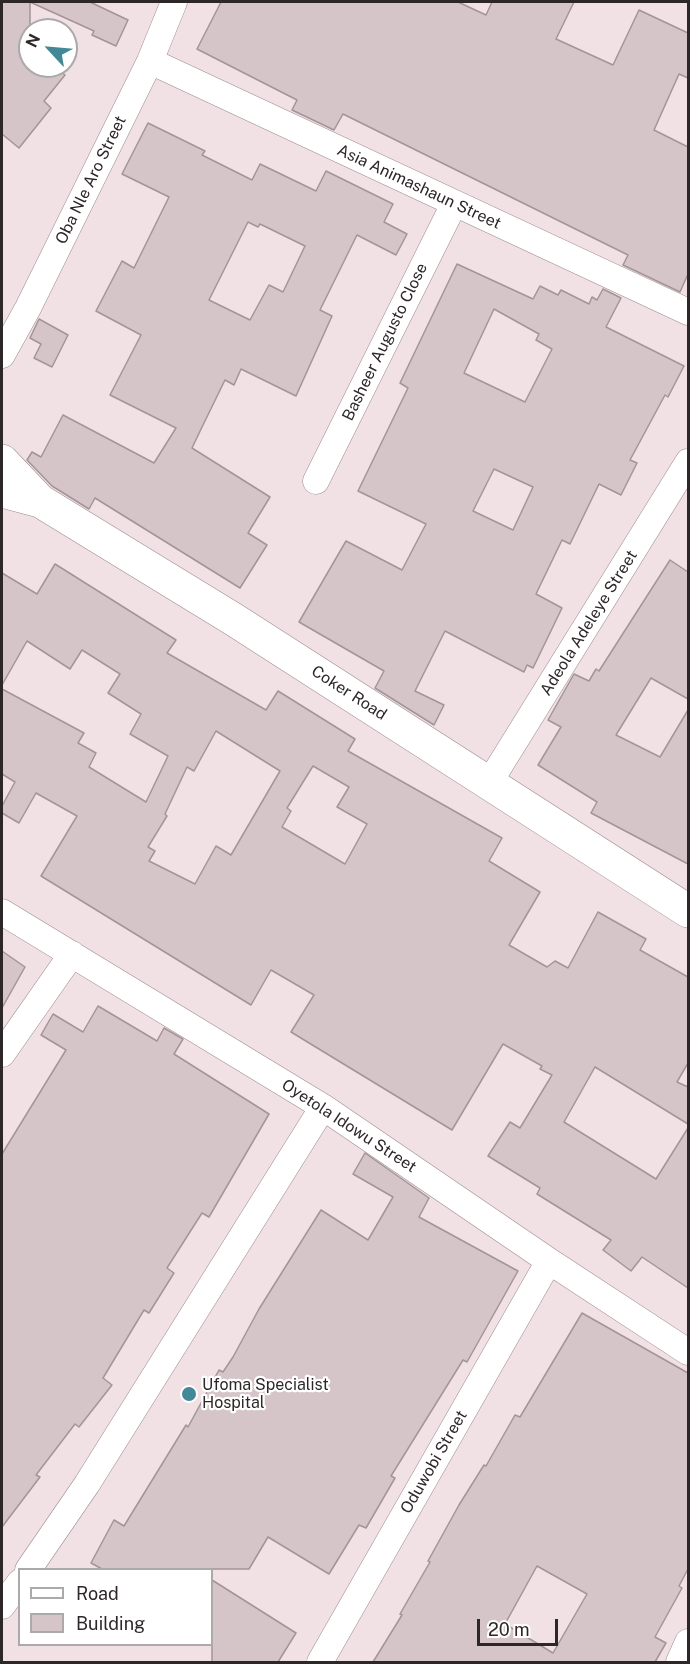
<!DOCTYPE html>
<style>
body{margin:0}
#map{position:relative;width:690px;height:1664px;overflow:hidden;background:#f1e0e4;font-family:"Public Sans",sans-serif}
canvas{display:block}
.frame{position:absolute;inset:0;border:3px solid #2d2728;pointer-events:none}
.legend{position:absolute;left:18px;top:1568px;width:195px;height:78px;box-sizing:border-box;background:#fff;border:2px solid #aba9a9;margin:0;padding:8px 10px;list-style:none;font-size:18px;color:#2d2728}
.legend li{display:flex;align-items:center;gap:12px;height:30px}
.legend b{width:30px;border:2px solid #aba9a9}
.north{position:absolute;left:18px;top:18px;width:60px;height:60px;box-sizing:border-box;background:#fff;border:2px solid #aba9a9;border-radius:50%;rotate:296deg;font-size:16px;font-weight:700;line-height:24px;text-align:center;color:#2d2728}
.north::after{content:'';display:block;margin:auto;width:21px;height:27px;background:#438896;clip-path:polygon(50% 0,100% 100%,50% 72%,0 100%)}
.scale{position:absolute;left:477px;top:1619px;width:81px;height:27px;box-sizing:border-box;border:3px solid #2d2728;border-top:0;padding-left:8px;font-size:18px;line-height:21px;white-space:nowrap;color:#2d2728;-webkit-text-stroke:4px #fff;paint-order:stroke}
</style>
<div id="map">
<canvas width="690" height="1664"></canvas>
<div class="frame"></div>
<ul class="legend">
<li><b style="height:8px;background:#fff"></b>Road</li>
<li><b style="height:16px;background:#d5c5c8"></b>Building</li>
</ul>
<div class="north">N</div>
<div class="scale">20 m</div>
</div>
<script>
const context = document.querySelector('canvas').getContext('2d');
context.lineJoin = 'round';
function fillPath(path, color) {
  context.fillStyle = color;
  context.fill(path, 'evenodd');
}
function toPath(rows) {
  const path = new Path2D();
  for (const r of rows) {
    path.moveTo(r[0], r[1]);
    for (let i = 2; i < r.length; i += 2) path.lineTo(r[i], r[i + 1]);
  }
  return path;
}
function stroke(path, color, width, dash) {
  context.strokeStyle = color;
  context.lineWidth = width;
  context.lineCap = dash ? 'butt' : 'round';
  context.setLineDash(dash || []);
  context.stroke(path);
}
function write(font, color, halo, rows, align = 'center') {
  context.font = font + ' "Public Sans",sans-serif';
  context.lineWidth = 4.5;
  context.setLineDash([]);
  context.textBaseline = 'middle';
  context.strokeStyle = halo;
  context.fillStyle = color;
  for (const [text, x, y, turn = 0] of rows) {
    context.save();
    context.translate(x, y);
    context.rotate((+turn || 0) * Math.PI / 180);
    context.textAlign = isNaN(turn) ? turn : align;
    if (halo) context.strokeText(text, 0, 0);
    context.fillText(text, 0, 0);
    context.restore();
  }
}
const building = toPath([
 [2,2,30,2,30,66,54,66,65,75,44,101,51,108,19,148,2,134,2,2],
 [30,2,90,2,128,20,116,46,92,35,94,31,30,2],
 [221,2,458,2,486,15,492,2,574,2,556,39,613,65,639,10,688,33,688,78,679,74,654,130,688,147,688,274,680,292,623,265,628,255,343,114,334,130,292,110,297,100,197,49,221,2],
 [148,123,205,151,202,155,252,180,260,164,316,191,326,171,393,204,384,222,407,234,396,255,357,235,320,310,332,316,296,396,241,369,234,385,225,380,203,425,192,448,270,497,248,533,267,545,240,588,95,498,89,509,52,486,27,460,32,452,41,457,63,415,154,463,176,428,110,395,141,335,96,311,122,261,134,268,169,197,122,174,148,123],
 [248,222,258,227,260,224,305,246,283,292,269,285,250,320,209,300,248,222],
 [457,264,533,299,540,286,558,295,561,290,589,304,592,297,597,300,603,289,621,298,606,327,684,366,668,397,665,395,630,460,637,463,621,495,599,484,570,544,562,540,536,594,562,608,533,668,527,665,524,672,445,631,415,691,444,705,434,725,375,688,384,671,299,622,346,541,402,570,426,524,358,491,408,388,400,383,457,264],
 [494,309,539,334,536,340,552,349,525,402,464,373,494,309],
 [494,469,533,487,513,530,473,511,494,469],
 [39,319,68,335,52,367,34,358,41,344,30,338,39,319],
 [670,560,688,572,688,699,651,678,616,735,660,757,688,710,688,864,591,813,597,802,538,765,561,727,548,720,574,674,589,681,596,669,599,671,670,560],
 [55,564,176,640,167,653,266,710,278,691,355,739,348,751,502,838,489,861,540,892,509,945,547,967,555,961,568,968,598,912,646,939,640,950,688,977,688,1063,677,1082,688,1087,688,1124,595,1067,564,1122,656,1179,688,1128,688,1288,642,1257,631,1271,603,1250,611,1240,537,1194,540,1188,488,1156,510,1122,520,1128,552,1075,540,1069,542,1066,503,1044,452,1130,291,1032,314,995,271,970,251,1005,41,876,77,816,36,793,19,823,2,813,2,806,15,782,2,774,2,689,84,733,78,743,96,753,89,767,146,802,168,756,130,734,141,714,108,693,120,674,82,650,70,669,27,641,2,685,2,573,37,594,55,564],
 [216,731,280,771,231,855,216,846,195,884,149,861,155,851,148,847,167,816,165,814,187,767,194,771,216,731],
 [313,766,349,787,337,807,367,824,345,864,282,827,291,811,287,808,313,766],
 [2,951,25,967,2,1008,2,951],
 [98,1006,157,1041,164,1028,183,1039,174,1054,269,1114,209,1217,202,1213,167,1268,174,1273,149,1313,144,1310,103,1378,112,1385,79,1427,75,1424,36,1475,40,1477,2,1527,2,1154,66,1050,41,1035,53,1014,83,1032,98,1006],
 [365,1153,429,1198,419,1217,518,1271,467,1362,463,1360,391,1476,395,1478,366,1528,359,1525,329,1574,268,1537,249,1569,102,1569,91,1563,114,1520,124,1526,186,1425,188,1427,219,1370,223,1372,233,1357,259,1309,321,1210,368,1240,393,1197,353,1174,365,1153],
 [582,1313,688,1373,688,1569,679,1586,682,1588,655,1637,666,1643,655,1662,373,1662,402,1615,400,1614,430,1562,428,1561,459,1505,484,1465,486,1466,515,1415,520,1417,582,1313],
 [537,1566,587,1594,553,1653,505,1624,537,1566],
 [212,1580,296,1633,278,1662,212,1662,212,1580]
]);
const street = toPath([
 [150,61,688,312],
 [2,355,28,308,150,61,174,2],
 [316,481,454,204],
 [489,783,688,462],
 [2,912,323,1107,549,1261,688,1352],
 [2,1054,72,954],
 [28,1570,87,1484,323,1107],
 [2,1606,20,1582],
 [320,1662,549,1261],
 [679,1662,688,1642]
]);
const secondary = toPath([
 [2,461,40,501],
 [2,491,40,501,233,619,688,911]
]);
const markers = [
 [189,1394,8,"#438896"]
];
const streetNames = [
 ["Oba Nle Aro Street",91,180,-64],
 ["Asia Animashaun Street",419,187,25],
 ["Basheer Augusto Close",385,342,-64],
 ["Adeola Adeleye Street",589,623,-58],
 ["Coker Road",349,693,33],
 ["Oyetola Idowu Street",349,1126,33],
 ["Oduwobi Street",434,1462,-60]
];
const poiNames = [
 ["Ufoma Specialist",202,1385],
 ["Hospital",202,1403]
];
fillPath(building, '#d5c5c8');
stroke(building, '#a39498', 1.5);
stroke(street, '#9b8c90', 27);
stroke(secondary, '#9b8c90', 34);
stroke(street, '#fff', 26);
stroke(secondary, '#fff', 33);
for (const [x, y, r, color] of markers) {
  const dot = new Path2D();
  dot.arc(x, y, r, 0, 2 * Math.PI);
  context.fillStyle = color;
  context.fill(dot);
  stroke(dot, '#fff', 2);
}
write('16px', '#2d2728', '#fff', streetNames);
write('16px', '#2d2728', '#fff', poiNames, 'left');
</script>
